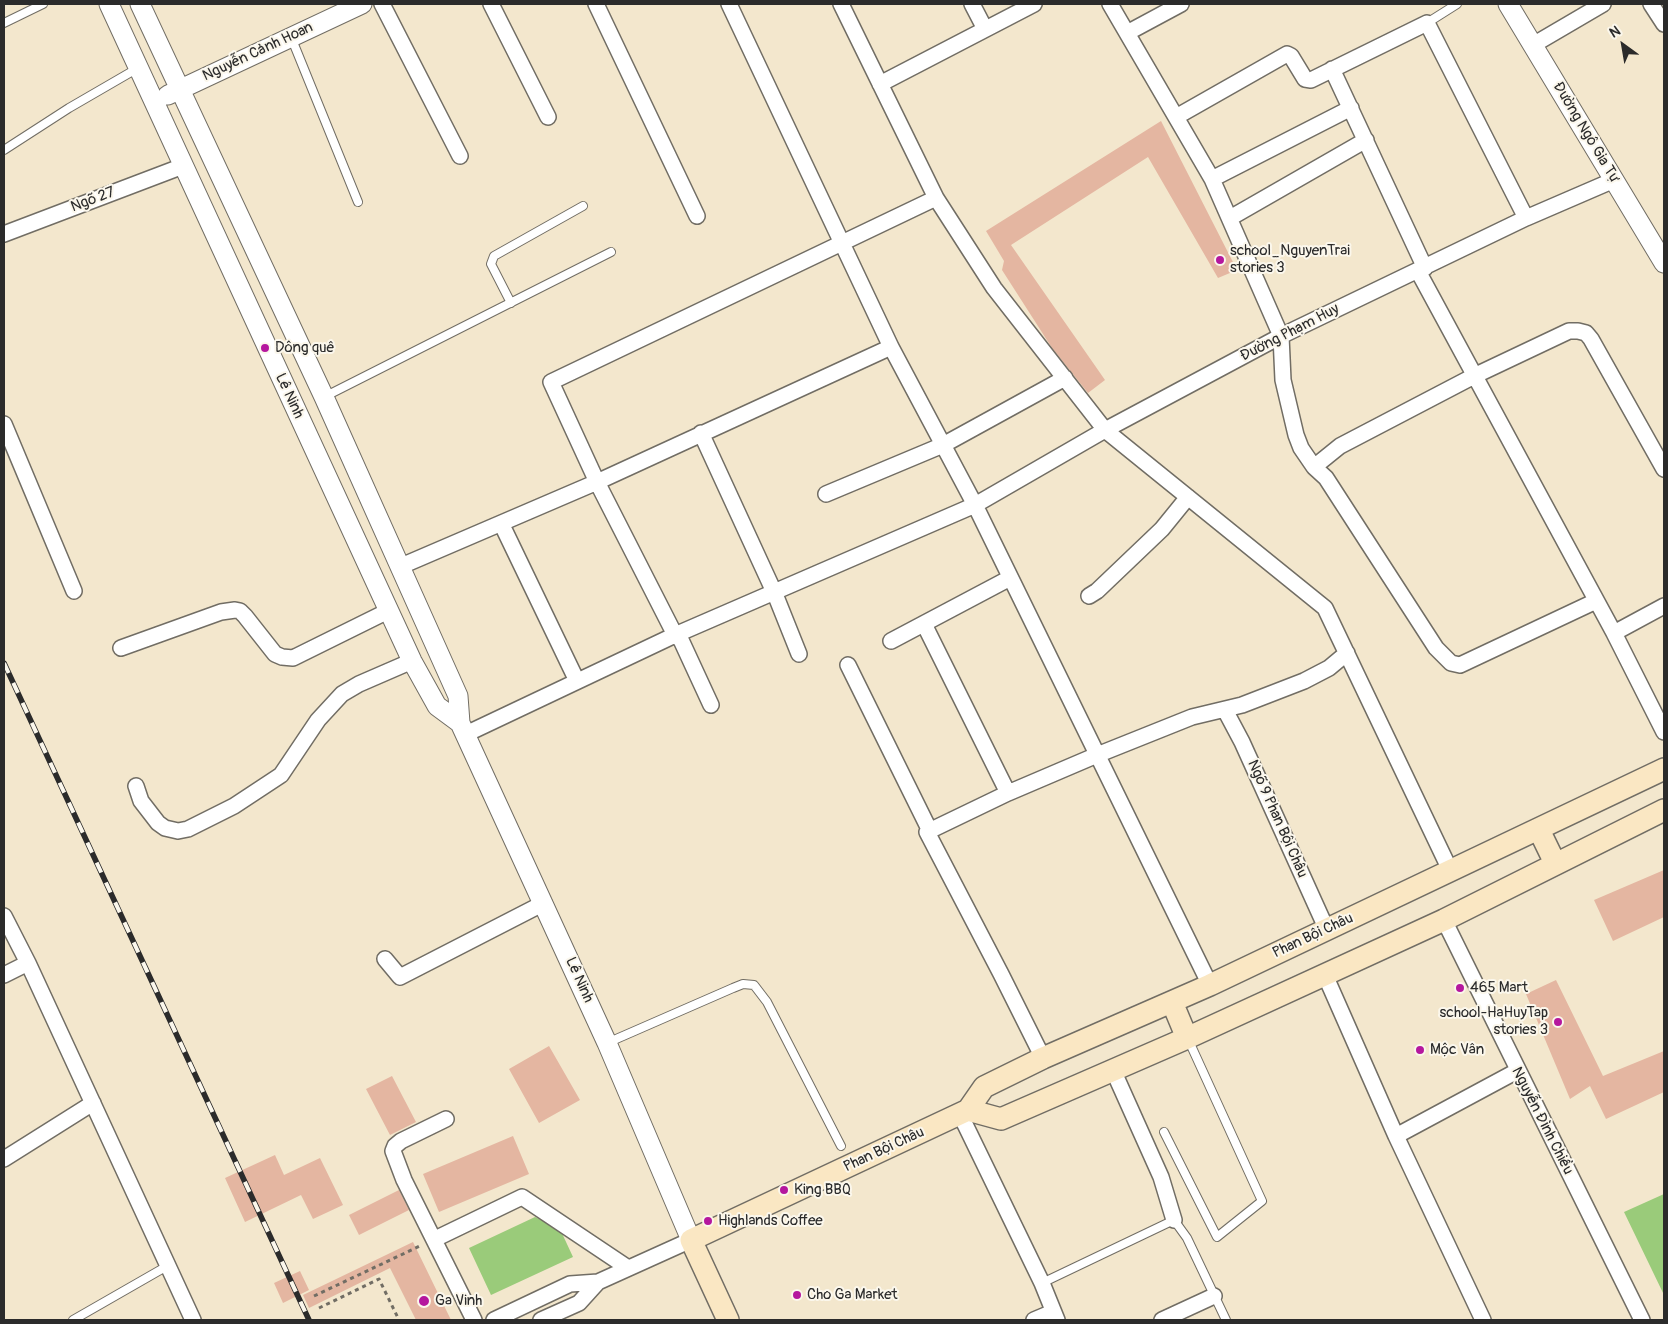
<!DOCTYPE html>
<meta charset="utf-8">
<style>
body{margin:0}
#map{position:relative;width:1668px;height:1324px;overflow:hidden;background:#f3e7cd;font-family:Pangolin,sans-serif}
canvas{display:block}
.frame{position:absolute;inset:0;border:5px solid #2b2b2b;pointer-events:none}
.north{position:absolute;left:1598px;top:20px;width:50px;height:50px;-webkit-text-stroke:4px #fbf7ec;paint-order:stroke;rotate:328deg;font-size:14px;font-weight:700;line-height:20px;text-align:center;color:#2b2b2b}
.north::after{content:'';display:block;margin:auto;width:18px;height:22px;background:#2b2b2b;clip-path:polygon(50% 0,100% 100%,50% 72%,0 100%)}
</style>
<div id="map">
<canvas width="1668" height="1324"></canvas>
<div class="frame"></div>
<div class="north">N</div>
</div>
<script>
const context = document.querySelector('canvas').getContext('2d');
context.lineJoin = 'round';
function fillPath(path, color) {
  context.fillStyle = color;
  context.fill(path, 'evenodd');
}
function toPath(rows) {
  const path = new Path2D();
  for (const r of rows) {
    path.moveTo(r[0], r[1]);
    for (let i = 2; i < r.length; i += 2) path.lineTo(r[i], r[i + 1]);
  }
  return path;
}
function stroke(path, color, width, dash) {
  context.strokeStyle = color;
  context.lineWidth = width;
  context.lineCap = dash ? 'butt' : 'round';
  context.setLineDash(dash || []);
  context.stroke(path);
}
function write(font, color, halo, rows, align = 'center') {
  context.font = font + ' Pangolin,sans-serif';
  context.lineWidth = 4;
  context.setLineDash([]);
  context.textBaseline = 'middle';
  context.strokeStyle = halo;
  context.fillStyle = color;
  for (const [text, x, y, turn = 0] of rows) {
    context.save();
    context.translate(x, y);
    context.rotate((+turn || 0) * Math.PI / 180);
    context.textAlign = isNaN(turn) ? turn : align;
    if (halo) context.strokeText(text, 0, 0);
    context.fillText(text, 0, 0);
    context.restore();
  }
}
const green = toPath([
 [1664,1194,1664,1295,1624,1212],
 [535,1217,560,1229,573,1257,491,1295,469,1248]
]);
const building = toPath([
 [1161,121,1237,270,1218,278,1148,157,1011,245,1105,380,1088,393,1052,348,1002,270,1004,261,986,231],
 [1664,870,1664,917,1613,941,1594,900],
 [1556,980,1603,1076,1664,1051,1664,1092,1606,1119,1590,1086,1570,1099,1526,994],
 [549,1046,580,1100,539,1123,509,1069],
 [392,1076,416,1122,390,1135,366,1089],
 [513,1136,529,1174,439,1212,423,1174],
 [275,1155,284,1175,320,1158,343,1205,313,1219,301,1195,245,1222,225,1178],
 [399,1190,409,1210,359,1235,349,1215],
 [413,1242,451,1320,416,1320,390,1268,309,1308,303,1295],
 [300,1271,309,1290,283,1303,274,1283]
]);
const path = toPath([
 [314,1296,422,1245],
 [319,1308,379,1279,399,1320]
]);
const service = toPath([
 [4,23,43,4],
 [1427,23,1457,4],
 [291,37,358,202],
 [4,150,69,108,138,68],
 [511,303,491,264,494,256,583,206],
 [324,397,611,252],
 [607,1043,733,988,743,984,754,985,767,1002,841,1146],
 [1164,1132,1217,1237,1262,1201,1188,1039],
 [1042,1283,1174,1220,1187,1238,1226,1320],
 [73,1320,169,1265]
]);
const minor = toPath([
 [382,4,460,156],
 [491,4,548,117],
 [596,4,697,216],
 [729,4,891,347,975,505,1210,985],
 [841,4,936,198,994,288,1105,430,1325,608,1451,872],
 [972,4,985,29],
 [1110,4,1212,179,1281,336,1283,380,1296,435,1301,448,1314,467],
 [1651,4,1664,24],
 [1127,33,1181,4],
 [1533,45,1603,4],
 [1332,69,1425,268],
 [880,84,1034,4],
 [1176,117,1287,54,1291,56,1305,79,1311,80,1427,23,1526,218],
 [1212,179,1351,108],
 [1230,218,1366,140],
 [4,234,183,166],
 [1418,271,1614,633,1664,732],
 [4,424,74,591],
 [701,433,775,594,799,654],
 [826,494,943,445,1065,378],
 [502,525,577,681],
 [399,567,597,482,891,347],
 [1089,596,1097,591,1162,529,1188,497],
 [1596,601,1460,665,1451,663,1436,648,1326,478,1314,467,1340,446,1474,376,1569,331,1578,331,1586,333,1591,339,1664,469],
 [924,624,1008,793],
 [1614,633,1664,606],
 [891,641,1010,578],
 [121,648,221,612,235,610,240,611,245,616,275,654,282,657,293,658,388,611],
 [848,665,929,829],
 [711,705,681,640,675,635,597,482,551,382,936,198],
 [1225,710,1242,742,1327,930],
 [466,734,675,635,975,505,1105,430,1281,336,1526,218,1614,180],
 [136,786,141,801,158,823,165,828,178,831,188,829,234,806,281,775,318,720,342,694,359,684,412,661],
 [4,916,28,963,193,1320],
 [1444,920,1642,1320],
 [385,959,400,977,544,903],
 [4,975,28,963],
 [1325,975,1396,1136,1483,1320],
 [1043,1058,1001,974,927,832,1008,793,1097,755,1192,717,1242,705,1304,681,1329,668,1347,653],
 [1113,1070,1161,1177,1174,1220],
 [960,1114,1042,1283,1057,1320],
 [446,1119,401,1141,395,1146,393,1151,404,1180,474,1320],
 [1396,1136,1517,1071],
 [4,1159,93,1103],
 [435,1239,522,1197,628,1268],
 [494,1320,570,1284,598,1282,691,1240],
 [541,1320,579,1303,598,1282],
 [1034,1320,1053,1312],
 [1162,1320,1214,1296]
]);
const tertiary = toPath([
 [109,4,412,661,437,706,460,723],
 [140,4,324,397,458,696,460,723,607,1043,691,1240],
 [1508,4,1664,263],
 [168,95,362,4]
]);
const secondary = toPath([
 [1539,830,1555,863],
 [1172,1002,1187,1038],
 [968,1110,1001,1119,1187,1038,1444,920,1664,810],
 [728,1320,691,1240,968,1110,984,1087,1043,1058,1210,985,1664,769]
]);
const rail = toPath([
 [4,663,309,1320]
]);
const markers = [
 [1220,260,5,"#b5179e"],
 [265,348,5,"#b5179e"],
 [1460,988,5,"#b5179e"],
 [1558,1022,5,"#b5179e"],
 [1420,1050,5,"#b5179e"],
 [784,1190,5,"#b5179e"],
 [708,1221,5,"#b5179e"],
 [797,1295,5,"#b5179e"],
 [424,1301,6,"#b5179e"]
];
const streetNames = [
 ["Nguyễn Cảnh Hoan",258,52,-25],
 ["Đường Ngô Gia Tự",1586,133,59],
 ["Ngõ 27",93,200,-21],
 ["Đường Phạm Huy",1290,333,-27],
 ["Lê Ninh",289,396,65],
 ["Ngõ 9 Phan Bội Châu",1277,819,66],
 ["Phan Bội Châu",1313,936,-25],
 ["Lê Ninh",579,980,66],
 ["Nguyễn Đình Chiểu",1542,1121,63],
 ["Phan Bội Châu",884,1150,-25]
];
const poiNames = [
 ["school_NguyenTrai",1230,251],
 ["stories 3",1230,268],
 ["Dông quê",275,348],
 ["465 Mart",1470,988],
 ["school-HaHuyTap",1548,1013,"right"],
 ["stories 3",1548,1030,"right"],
 ["Mộc Vân",1430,1050],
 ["King BBQ",794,1190],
 ["Highlands Coffee",718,1221],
 ["Cho Ga Market",807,1295],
 ["Ga Vinh",435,1301]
];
fillPath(green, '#9acb7a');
fillPath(building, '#e4b6a1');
stroke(service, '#716d64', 10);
stroke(minor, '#716d64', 18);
stroke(tertiary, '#716d64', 21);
stroke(secondary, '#716d64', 24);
stroke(path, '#716d64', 3, [4, 4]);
stroke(service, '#fff', 8);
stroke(minor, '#fff', 15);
stroke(tertiary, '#fff', 19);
stroke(secondary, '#fae7c3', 21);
stroke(rail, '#2b2b2b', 5.5);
stroke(rail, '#fbf7ec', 4, [11]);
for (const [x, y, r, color] of markers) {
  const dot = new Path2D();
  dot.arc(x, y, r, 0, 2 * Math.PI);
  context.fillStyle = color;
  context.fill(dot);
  stroke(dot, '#fbf7ec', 2);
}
write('15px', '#2b2b2b', '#fbf7ec', streetNames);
write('15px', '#2b2b2b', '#fbf7ec', poiNames, 'left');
</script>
